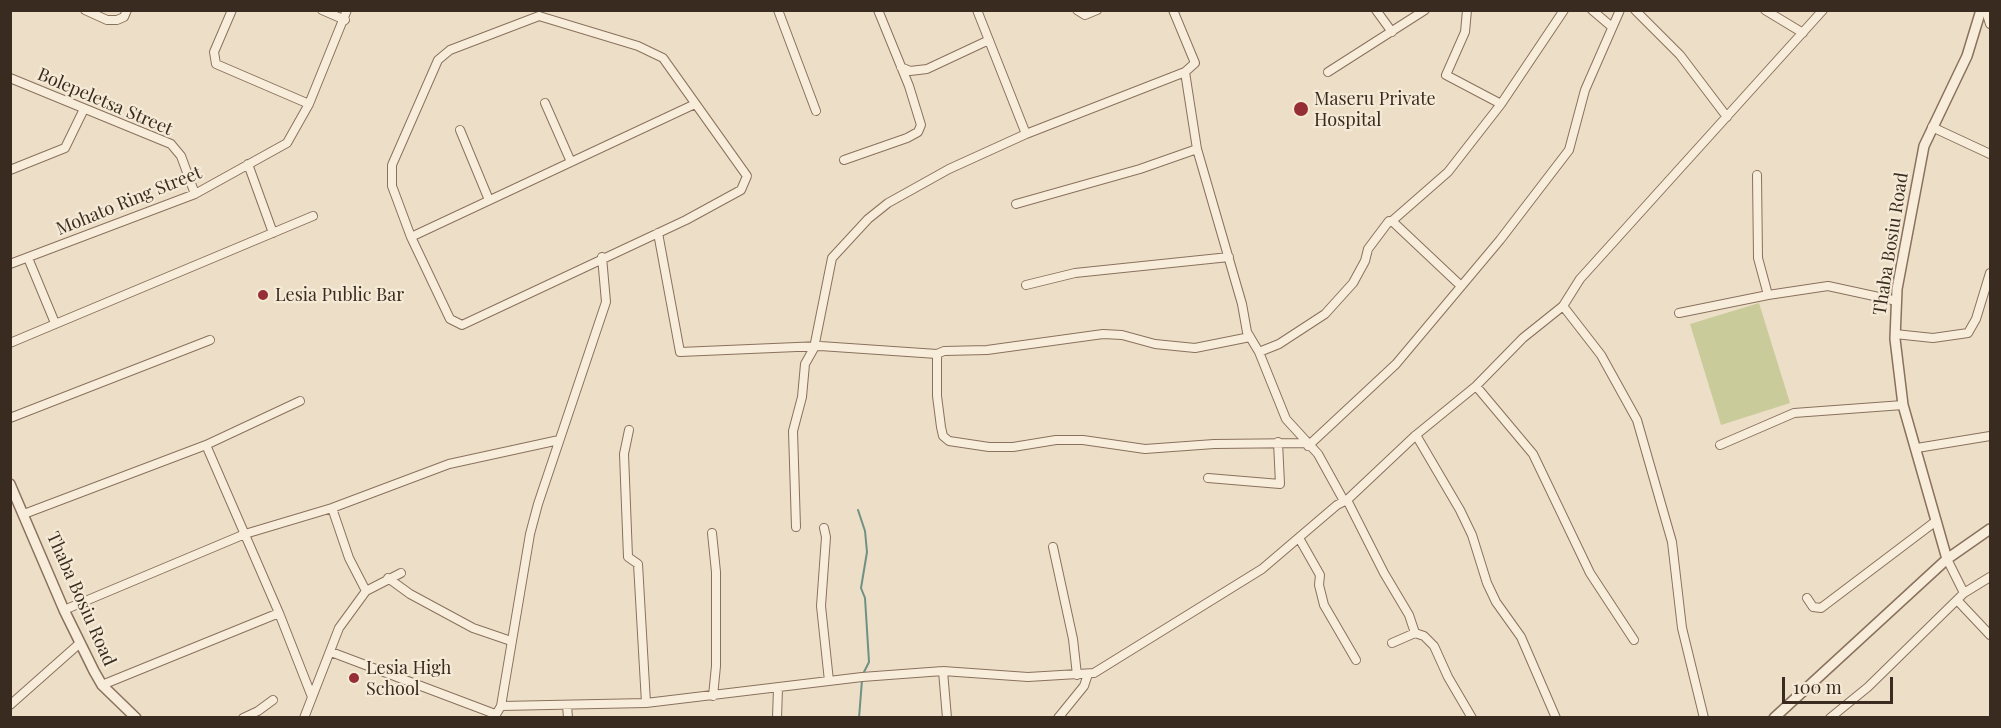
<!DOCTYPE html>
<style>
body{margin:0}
#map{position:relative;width:2001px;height:728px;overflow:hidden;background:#eddfc7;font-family:"Playfair Display",serif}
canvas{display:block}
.frame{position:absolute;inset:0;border:12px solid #392b20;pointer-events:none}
.scale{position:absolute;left:1782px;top:677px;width:111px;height:27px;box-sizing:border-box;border:3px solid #392b20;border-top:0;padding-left:8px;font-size:18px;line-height:21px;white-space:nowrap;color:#392b20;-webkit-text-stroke:4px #f5ead6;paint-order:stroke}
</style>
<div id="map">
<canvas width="2001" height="728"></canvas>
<div class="frame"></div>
<div class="scale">100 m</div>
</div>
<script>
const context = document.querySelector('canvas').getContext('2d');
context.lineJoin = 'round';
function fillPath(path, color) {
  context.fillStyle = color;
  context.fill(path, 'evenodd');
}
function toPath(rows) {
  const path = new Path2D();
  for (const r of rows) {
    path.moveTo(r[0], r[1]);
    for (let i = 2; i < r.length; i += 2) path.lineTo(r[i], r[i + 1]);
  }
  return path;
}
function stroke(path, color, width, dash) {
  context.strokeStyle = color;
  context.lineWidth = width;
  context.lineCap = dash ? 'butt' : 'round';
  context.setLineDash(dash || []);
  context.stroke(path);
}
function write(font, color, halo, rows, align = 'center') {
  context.font = font + ' "Playfair Display",serif';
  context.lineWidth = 4.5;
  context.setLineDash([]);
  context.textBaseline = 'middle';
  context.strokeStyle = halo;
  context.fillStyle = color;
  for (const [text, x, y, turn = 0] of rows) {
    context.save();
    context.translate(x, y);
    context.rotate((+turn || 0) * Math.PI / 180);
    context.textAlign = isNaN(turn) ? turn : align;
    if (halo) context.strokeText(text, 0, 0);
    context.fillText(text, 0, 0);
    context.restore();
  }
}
const green = toPath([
 [1759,303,1790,403,1721,425,1690,324]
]);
const stream = toPath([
 [858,510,865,531,867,552,861,588,865,598,869,662,863,674],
 [859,718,862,680]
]);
const minor = toPath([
 [85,10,107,20,117,20,124,17,127,10],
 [232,10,214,52,216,64,309,104],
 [322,10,345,20],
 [778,10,816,111],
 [977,10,1026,134],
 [1077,10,1085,15,1097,10],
 [1173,10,1195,63,1185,72,1197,149],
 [1376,10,1392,32],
 [1467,10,1465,32,1446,75,1501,104],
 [1592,10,1612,27],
 [1635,10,1680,55,1727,117],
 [1765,10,1803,33],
 [1981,11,1986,11,1990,24],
 [539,16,638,46,663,58,747,176,741,190,686,220,462,325,450,319,411,237,392,186,392,165,438,60,450,50,539,16],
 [901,67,910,71,927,69,989,40],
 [1328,72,1425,10],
 [10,78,171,144,181,156,195,194],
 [545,103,571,162],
 [1932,127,1990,154],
 [460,130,489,200],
 [844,160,907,138,918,132,921,125,909,86,878,10],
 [248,164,273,233],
 [10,170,65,148,84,109],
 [1757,175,1758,258,1768,295],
 [1016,204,1140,169,1197,149,1242,304,1247,332,1259,352,1286,419,1318,454,1344,501],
 [1392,221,1461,286],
 [658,233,680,352,820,346,937,354,937,396,941,427,943,436,949,441,989,447,1013,447,1056,440,1083,440,1145,449,1214,444,1305,443],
 [411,237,695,104],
 [28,258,55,323],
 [10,264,195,194,287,143,309,104,347,10],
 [1026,285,1075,273,1229,257],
 [1563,306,1601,355,1637,420,1672,542,1682,628,1704,718],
 [1679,313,1768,295,1828,286,1897,301],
 [1895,334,1933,338,1968,333,1976,319,1990,273],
 [10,343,313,216],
 [1259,352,1279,344,1325,314,1353,283,1365,261,1368,249,1389,221,1392,221,1448,172,1501,104,1564,10],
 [937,354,944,351,987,350,1103,334,1122,335,1155,344,1195,348,1250,337],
 [1476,386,1533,454,1590,573,1634,640],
 [10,418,210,340],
 [629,430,624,454,628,557,638,564,646,703],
 [1416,435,1460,510,1472,535,1487,583,1496,602,1521,637,1556,718],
 [206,445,279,613,312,697],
 [1720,445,1794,413,1903,405],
 [1308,446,1396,364,1500,240,1569,150,1585,90,1620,10],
 [1917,448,1990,436],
 [1208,478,1280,484,1278,442],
 [1347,500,1384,573,1409,615,1415,633,1424,636,1434,646,1448,677,1472,718],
 [332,508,349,558,366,591],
 [24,514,206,445,300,401],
 [796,527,793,431,802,397,805,364,814,348,832,258,868,219,888,203,949,169,1026,134,1185,72],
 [824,528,826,537,821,606,829,681],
 [712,533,716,572,716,666,713,696],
 [1299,538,1320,575,1319,585,1324,605,1356,660],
 [1053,547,1073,639,1077,675],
 [1947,559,1964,593],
 [388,578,410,594,473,628,511,641],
 [1807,598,1813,607,1821,608,1936,521],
 [1957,600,1990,635],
 [64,610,245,534,332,508,449,464,559,440],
 [1392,643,1415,633],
 [331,652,495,714],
 [943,671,947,718],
 [102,685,279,613],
 [10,705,80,643],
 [567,705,568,718],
 [501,706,646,703,862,677,943,671,1028,677,1094,673,1262,569,1337,505,1347,500,1416,435,1476,386,1523,338,1563,306,1580,279,1823,10],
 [243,718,258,711,273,700],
 [304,718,339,628,366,591,401,573],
 [494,718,501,706,530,534,538,504,606,302,602,257],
 [777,718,778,688],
 [1058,718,1084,686,1088,674],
 [1830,718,1868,687,1964,593,1990,577]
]);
const tertiary = toPath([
 [10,484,64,610,94,671,102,685,136,718],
 [1947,559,1903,405,1895,339,1897,289,1924,146,1967,56,1981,10],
 [1774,718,1947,559,1990,529]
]);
const markers = [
 [1301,109,8,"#962e35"],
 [263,295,6,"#962e35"],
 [354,678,6,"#962e35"]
];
const poiNames = [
 ["Maseru Private",1314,99],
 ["Hospital",1314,120],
 ["Lesia Public Bar",275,295],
 ["Lesia High",366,668],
 ["School",366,689]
];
const streetNames = [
 ["Bolepeletsa Street",105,102,23],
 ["Mohato Ring Street",129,201,-22],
 ["Thaba Bosiu Road",1891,244,-81],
 ["Thaba Bosiu Road",81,599,66]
];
fillPath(green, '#c9cb9b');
stroke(stream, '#6f9085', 2);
stroke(minor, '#89715d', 10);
stroke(tertiary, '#89715d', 12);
stroke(minor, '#f8edda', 8);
stroke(tertiary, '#f8edda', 9);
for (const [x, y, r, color] of markers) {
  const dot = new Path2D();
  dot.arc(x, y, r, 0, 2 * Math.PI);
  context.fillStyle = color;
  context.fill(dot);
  stroke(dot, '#f5ead6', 2);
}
write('18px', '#392b20', '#f5ead6', poiNames, 'left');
write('18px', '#392b20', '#f5ead6', streetNames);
</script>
